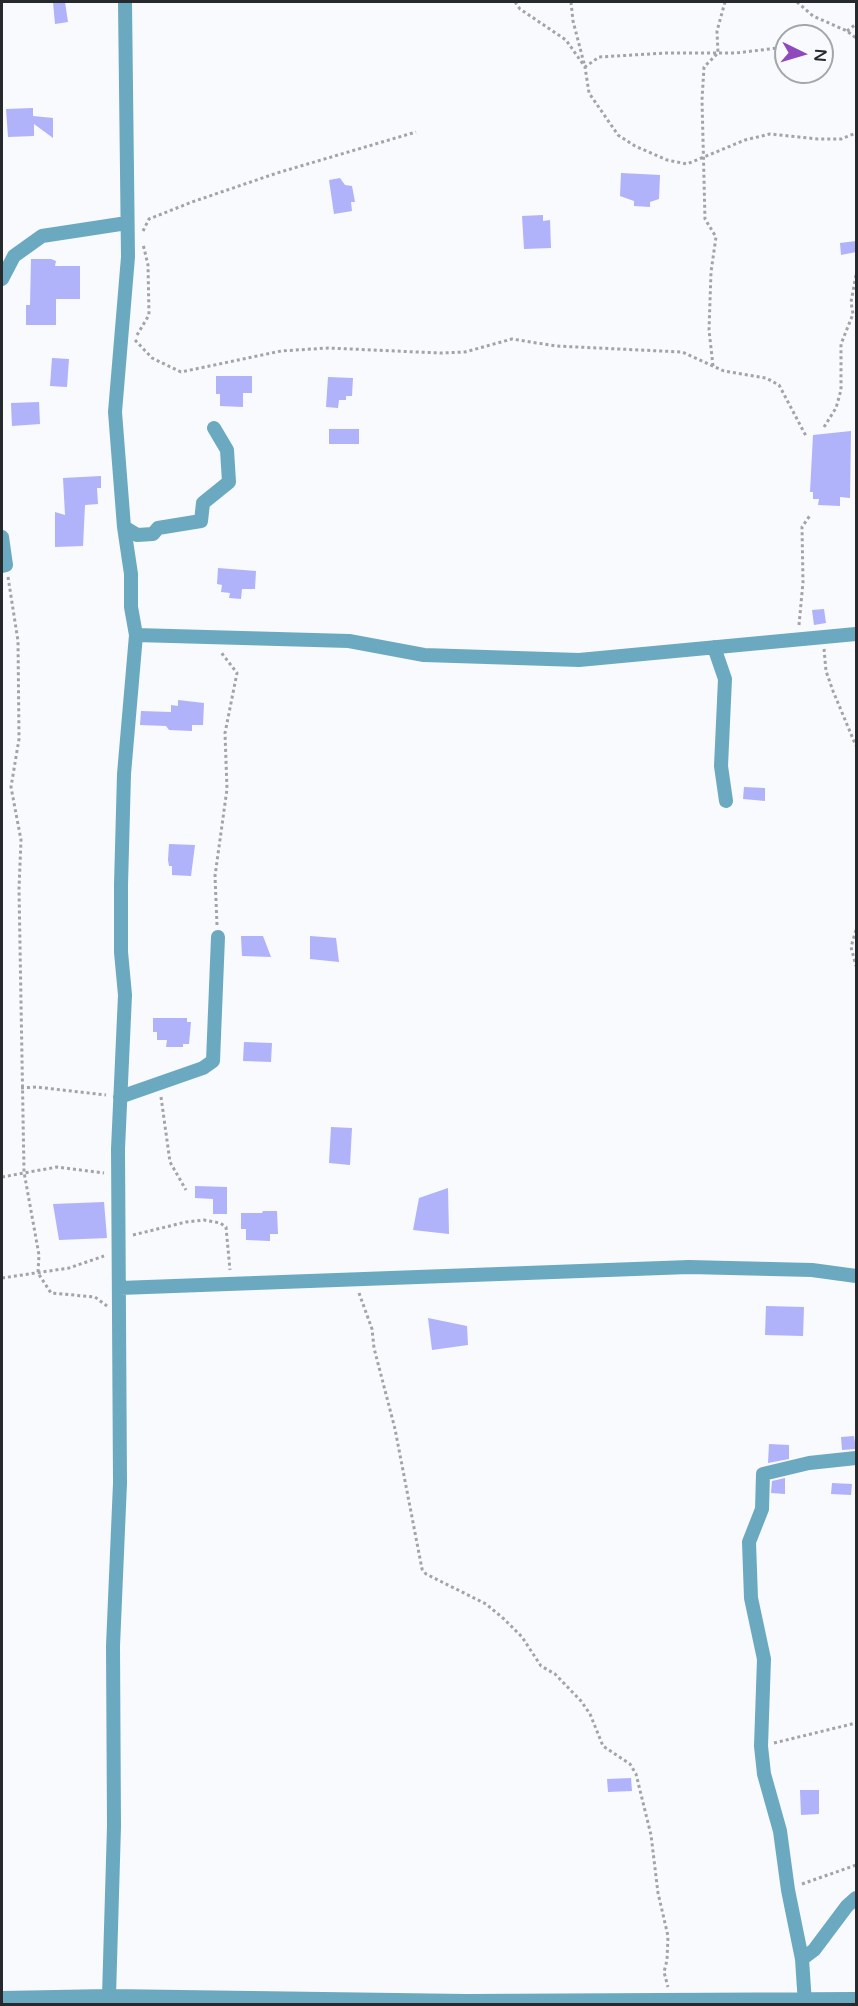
<!DOCTYPE html>
<style>
body{margin:0}
#map{position:relative;width:858px;height:2006px;overflow:hidden;background:#f8fafe;font-family:"Varela Round",sans-serif}
canvas{display:block}
.frame{position:absolute;inset:0;border:3px solid #272a2d;pointer-events:none}
.north{position:absolute;left:774px;top:24px;width:60px;height:60px;box-sizing:border-box;background:#f8fafe;border:2px solid #a4a7aa;border-radius:50%;rotate:95deg;font-size:16px;font-weight:700;line-height:24px;text-align:center;color:#272a2d}
.north::after{content:'';display:block;margin:auto;width:21px;height:27px;background:#9049bc;clip-path:polygon(50% 0,100% 100%,50% 72%,0 100%)}
</style>
<div id="map">
<canvas width="858" height="2006"></canvas>
<div class="frame"></div>
<div class="north">N</div>
</div>
<script>
const context = document.querySelector('canvas').getContext('2d');
context.lineJoin = 'round';
function fillPath(path, color) {
  context.fillStyle = color;
  context.fill(path, 'evenodd');
}
function toPath(rows) {
  const path = new Path2D();
  for (const r of rows) {
    path.moveTo(r[0], r[1]);
    for (let i = 2; i < r.length; i += 2) path.lineTo(r[i], r[i + 1]);
  }
  return path;
}
function stroke(path, color, width, dash) {
  context.strokeStyle = color;
  context.lineWidth = width;
  context.lineCap = dash ? 'butt' : 'round';
  context.setLineDash(dash || []);
  context.stroke(path);
}
const building = toPath([
 [53,2,65,2,68,22,55,24],
 [33,108,33,116,53,118,53,138,34,124,34,136,8,137,6,109],
 [621,173,660,175,659,199,650,202,650,207,634,206,634,201,620,196],
 [340,178,345,185,352,186,355,202,351,202,352,211,334,214,329,180],
 [543,215,543,221,550,220,551,248,524,249,522,216],
 [856,241,856,252,841,255,840,243],
 [31,259,51,259,56,261,55,266,80,266,80,299,56,299,56,325,26,325,26,305,30,305],
 [52,358,69,359,67,387,50,386],
 [216,376,252,376,252,393,243,393,243,407,220,406,220,394,216,394],
 [328,377,353,378,352,396,346,396,346,400,339,400,338,408,326,407],
 [39,402,40,424,12,426,11,403],
 [329,429,359,429,359,444,329,444],
 [851,431,850,498,840,497,840,506,818,505,819,499,813,499,813,492,810,492,813,435],
 [101,476,101,488,97,488,98,504,85,505,83,546,55,547,55,512,65,515,63,478],
 [218,568,256,571,255,589,242,589,241,599,229,598,230,593,221,592,222,585,217,584],
 [824,609,826,623,814,625,812,610],
 [178,700,204,703,203,725,192,725,192,731,169,730,166,726,140,725,141,711,171,712,171,705,178,706],
 [744,787,765,788,765,801,743,799],
 [169,844,195,845,191,876,172,875,172,866,169,866,168,860],
 [241,936,263,936,271,957,242,956],
 [310,936,336,938,339,962,310,959],
 [153,1018,187,1018,187,1022,191,1022,189,1044,183,1044,183,1047,166,1047,167,1040,157,1040,157,1032,153,1032],
 [244,1042,272,1043,271,1062,243,1061],
 [331,1127,352,1128,350,1165,329,1163],
 [195,1186,227,1187,227,1214,213,1214,213,1199,195,1198],
 [448,1188,449,1234,413,1230,419,1198],
 [104,1202,107,1238,59,1240,53,1204],
 [263,1211,277,1211,278,1234,270,1234,270,1241,246,1240,246,1229,241,1229,241,1213,262,1213],
 [766,1306,804,1307,803,1336,765,1335],
 [428,1318,467,1326,468,1345,432,1350],
 [854,1436,856,1449,842,1450,841,1437],
 [769,1444,789,1445,789,1459,768,1463],
 [785,1478,785,1494,771,1493,772,1481],
 [832,1483,852,1484,851,1495,831,1494],
 [631,1778,632,1791,608,1792,607,1779],
 [800,1790,819,1790,819,1814,801,1815]
]);
const path = toPath([
 [515,2,520,9,566,40,585,67,589,93,618,135,635,146,667,160,687,164,745,140,770,134,818,139,841,139,856,133],
 [571,2,573,21,585,67,599,57,666,53,736,53,786,47],
 [797,2,813,16,847,31,856,38],
 [847,31,856,24],
 [822,45,829,44],
 [143,231,149,219,192,202,277,173,416,132],
 [137,335,149,315,148,265,143,244],
 [135,340,152,358,181,372,281,351,328,348,440,353,465,352,512,339,556,346,682,352,724,371,766,378,779,385,806,436],
 [713,366,709,330,711,272,716,237,705,219,702,100,704,67,718,53,717,31,725,2],
 [824,427,836,408,841,390,841,344,853,314,851,302,856,275],
 [8,577,18,641,19,739,11,787,21,840,19,889,24,1172,39,1255,38,1273,51,1293,95,1297,107,1306],
 [799,625,803,582,802,527,811,514],
 [824,649,826,671,833,691,856,746],
 [217,925,215,876,227,789,225,733,237,673,220,651],
 [856,930,851,947,856,966],
 [21,1088,36,1087,106,1095],
 [161,1097,170,1162,186,1190],
 [2,1177,57,1167,104,1173],
 [133,1235,186,1222,204,1220,220,1223,226,1227,230,1270],
 [2,1278,69,1268,104,1256],
 [359,1293,372,1329,374,1348,395,1429,422,1569,426,1574,486,1604,504,1619,522,1637,541,1666,555,1674,581,1701,590,1714,603,1746,630,1764,636,1774,651,1835,658,1893,668,1936,667,1960,664,1972,668,1987],
 [774,1743,856,1723],
 [802,1884,856,1865]
]);
const minor = toPath([
 [2,279,14,256,42,236,127,223],
 [124,527,137,535,153,534,158,528,201,521,203,503,229,482,227,450,214,428],
 [2,537,6,565,2,566],
 [136,635,349,641,424,655,579,660,856,634],
 [714,647,725,679,721,766,726,801],
 [120,1097,203,1068,213,1061,218,937],
 [120,1288,689,1267,812,1270,856,1276],
 [802,1959,814,1950,847,1906,856,1898],
 [109,1996,114,1826,113,1646,120,1483,118,1149,125,995,121,952,121,885,124,774,136,635,131,607,131,574,124,527,115,412,128,257,125,2],
 [2,1998,109,1996,466,2001,856,1999],
 [805,2004,802,1959,788,1890,780,1831,764,1774,761,1746,764,1659,751,1598,749,1542,762,1509,763,1474,809,1463,856,1458]
]);
fillPath(building, '#b0b2fa');
stroke(path, '#a2a4a8', 3, [3, 3]);
stroke(minor, '#6ba9c1', 14);
</script>
